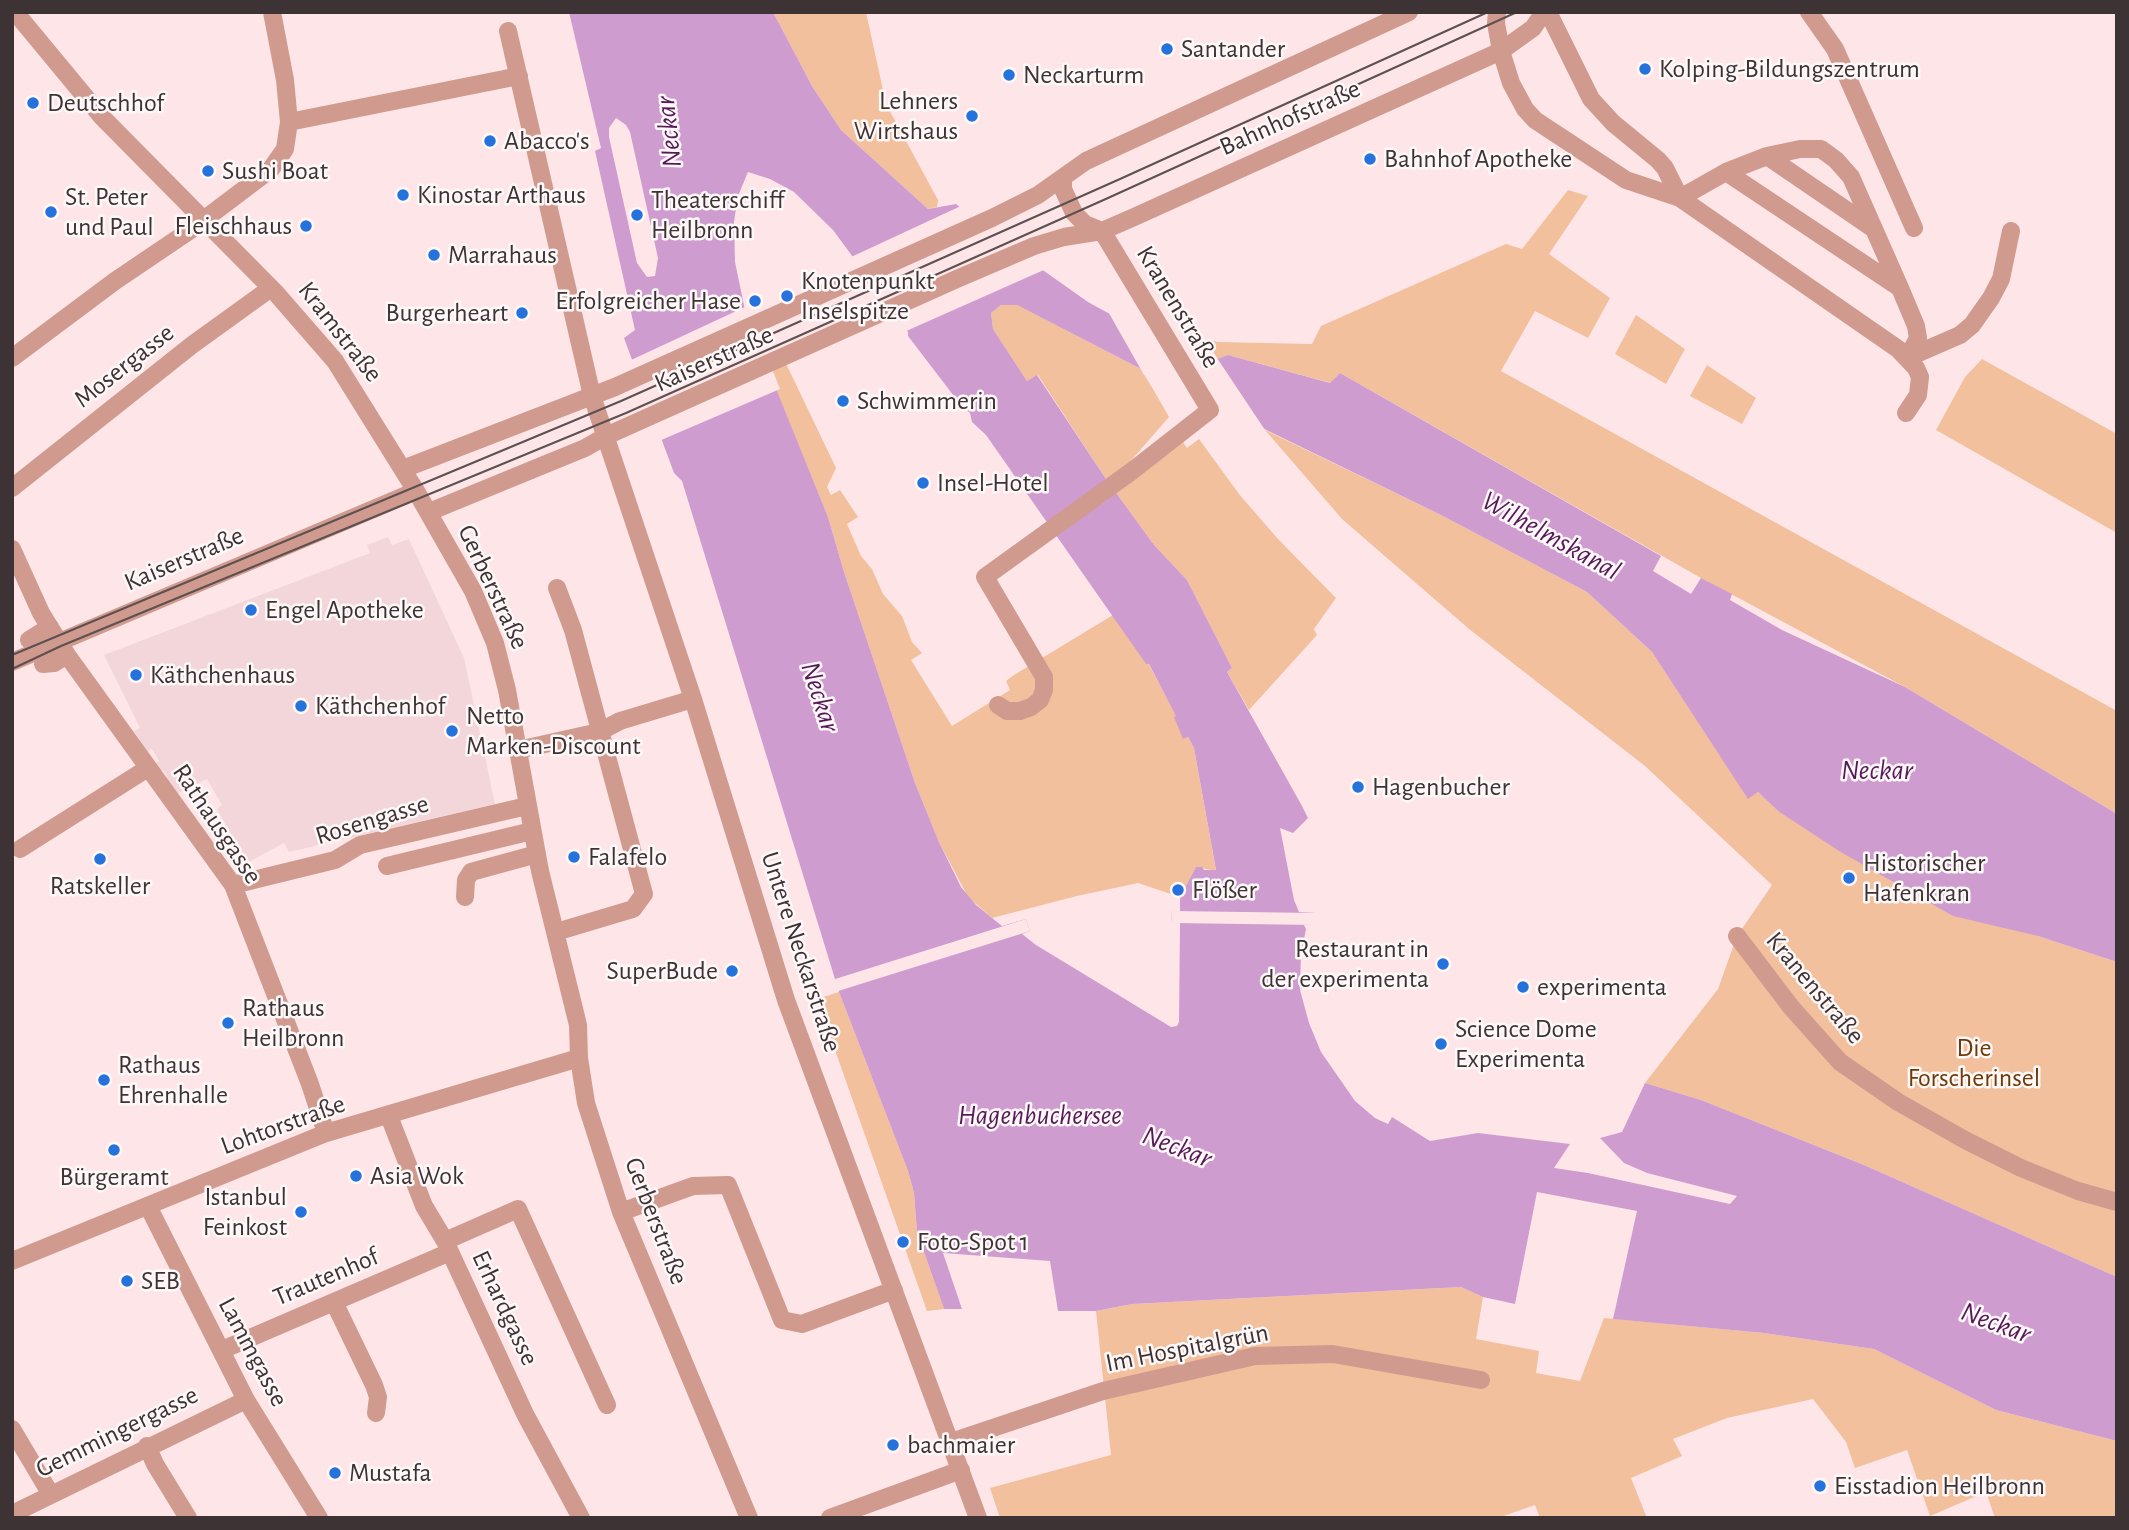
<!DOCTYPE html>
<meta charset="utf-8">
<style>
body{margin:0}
#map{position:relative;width:2129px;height:1530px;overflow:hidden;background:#fee6e8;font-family:"Alegreya Sans",sans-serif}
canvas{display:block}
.frame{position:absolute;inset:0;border:14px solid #3e3334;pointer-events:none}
</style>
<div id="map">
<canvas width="2129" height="1530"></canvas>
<div class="frame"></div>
</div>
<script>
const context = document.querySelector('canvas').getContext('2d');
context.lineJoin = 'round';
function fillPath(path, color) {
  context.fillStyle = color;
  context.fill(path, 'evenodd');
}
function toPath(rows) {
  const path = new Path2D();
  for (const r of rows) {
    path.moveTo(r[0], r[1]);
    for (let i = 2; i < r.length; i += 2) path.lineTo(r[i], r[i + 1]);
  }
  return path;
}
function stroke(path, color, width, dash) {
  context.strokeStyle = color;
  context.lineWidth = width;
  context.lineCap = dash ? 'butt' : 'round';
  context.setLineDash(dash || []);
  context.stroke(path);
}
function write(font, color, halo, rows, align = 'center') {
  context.font = font + ' "Alegreya Sans",sans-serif';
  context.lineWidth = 5;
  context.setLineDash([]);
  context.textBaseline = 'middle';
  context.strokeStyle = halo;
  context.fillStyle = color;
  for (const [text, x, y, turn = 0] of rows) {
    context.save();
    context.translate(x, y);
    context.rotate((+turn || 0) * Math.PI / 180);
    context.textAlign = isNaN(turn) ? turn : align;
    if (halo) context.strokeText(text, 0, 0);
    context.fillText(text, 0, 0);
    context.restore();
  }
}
const built = toPath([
 [388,537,392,545,409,539,464,658,495,804,289,852,284,843,247,863,217,809,222,805,207,779,177,794,164,780,168,777,163,770,159,772,156,763,159,761,152,749,147,752,134,731,140,728,104,655,370,553,367,545]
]);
const green = toPath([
 [773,12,866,12,886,104,938,200,937,207,928,209,841,130,812,86],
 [1568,190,1588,196,1549,254,1610,298,1588,338,1535,311,1501,371,2117,711,2117,814,1905,687,1701,578,1340,373,1331,383,1228,355,1218,360,1206,339,1218,342,1312,344,1321,326,1506,244,1522,249],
 [1001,305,1017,305,1141,369,1157,396,1169,417,1128,464,1106,479,1038,375,1027,381,993,329,991,313],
 [1636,315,1685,349,1666,384,1615,354],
 [780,351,836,468,827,487,831,495,840,490,858,517,847,524,861,556,872,569,883,594,902,616,912,642,922,653,911,660,952,726,1010,690,1006,681,1014,675,1113,615,1146,664,1148,663,1177,717,1184,738,1188,737,1194,748,1216,871,1196,867,1180,897,1138,883,1077,896,992,918,968,897,939,842,915,783,844,572,828,517,763,359],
 [1982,359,2117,434,2117,533,1936,430,1965,377],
 [1707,365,1756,398,1742,424,1690,396],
 [1265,430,1441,515,1587,592,1652,652,1748,798,1758,792,1778,811,2038,936,2117,962,2117,1277,1864,1165,1701,1100,1645,1083,1718,989,1737,936,1772,885,1645,766,1469,629,1342,519],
 [1199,439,1239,494,1278,539,1336,598,1314,629,1317,635,1249,710,1227,672,1232,668,1187,580,1154,545,1116,493,1183,442,1187,448],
 [839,992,908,1171,914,1193,917,1232,944,1309,927,1311,817,999],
 [1461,1287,1483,1297,1476,1339,1539,1351,1536,1373,1580,1381,1604,1318,1764,1333,1874,1349,1996,1410,2117,1441,2117,1518,1995,1518,1986,1492,1930,1516,1907,1450,1855,1468,1846,1442,1813,1399,1727,1418,1673,1439,1682,1456,1631,1478,1647,1518,1540,1518,1535,1505,1498,1518,1000,1518,990,1488,1111,1455,1096,1311,1132,1304]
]);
const water = toPath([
 [569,12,773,12,812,86,841,130,928,209,956,204,1003,242,1088,302,1108,313,1218,359,1228,355,1330,383,1340,373,1661,556,1653,571,1691,594,1701,578,1732,594,1730,600,1782,630,1905,687,2117,814,2117,962,2038,936,1953,916,1839,851,1778,811,1758,792,1748,799,1652,652,1587,592,1441,515,1141,369,1017,305,1001,305,991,313,993,329,1027,381,1037,375,1106,479,1154,545,1187,580,1232,668,1227,672,1302,806,1308,818,1293,833,1280,828,1294,900,1299,912,1316,913,1316,925,1304,925,1306,929,1301,954,1300,990,1309,1023,1321,1052,1355,1101,1375,1118,1388,1124,1392,1117,1430,1141,1478,1133,1570,1144,1554,1168,1588,1173,1730,1204,1737,1196,1647,1173,1624,1163,1600,1138,1622,1132,1645,1083,1701,1100,1864,1165,2117,1277,2117,1441,1996,1410,1874,1349,1764,1333,1613,1319,1637,1211,1537,1192,1515,1304,1483,1297,1461,1287,1132,1304,1096,1311,1058,1311,1050,1261,943,1253,962,1309,944,1309,917,1232,914,1193,908,1171,839,992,682,481,674,473,624,338,635,330,595,151,601,148],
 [616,118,626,125,630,132,658,258,655,276,647,277,637,263,609,137,609,128],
 [748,172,770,179,794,192,833,230,908,332,908,336,960,404,970,413,972,422,986,435,1146,664,1149,664,1176,716,1174,717,1183,739,1188,737,1194,748,1216,870,1204,870,1202,867,1196,867,1180,897,1180,911,1171,911,1172,923,1180,923,1179,1022,1177,1026,1171,1027,1036,945,1022,934,1030,931,1026,919,1002,926,976,905,961,887,939,842,915,783,844,572,828,517,746,315,735,262,734,222,738,196]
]);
const pier = toPath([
 [963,205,1046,269,904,332,849,258],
 [747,306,780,389,659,441,629,361],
 [1106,308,1215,355,1265,430,1262,432,1144,375],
 [1171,911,1316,913,1316,925,1172,923],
 [1026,919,1030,931,835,992,832,980]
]);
const minor = toPath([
 [15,12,102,117,275,292,335,361,416,491,473,591,495,643,507,690,540,871,578,1025,579,1058,586,1103,621,1212,749,1518],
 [1497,12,1496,23,1501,51,1511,83,1525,109,1535,120,1626,180,1680,198,1898,349,1916,368,1920,377,1918,395,1906,413],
 [1548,12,1591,99,1613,123,1658,160,1665,168,1680,198],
 [1809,12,1835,49,1914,228],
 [508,31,592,396,693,699,786,1000,978,1518],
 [289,122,519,76],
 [1767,156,1874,229],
 [1726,172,1900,288],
 [1063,178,1063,189,1074,213,1085,224,1102,231],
 [1680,198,1726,172,1767,156,1800,149,1821,149,1836,160,1851,177,1900,288,1916,326,1918,338,1907,358],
 [12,358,115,281,189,231,271,169,285,149,289,122,285,80,272,12],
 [1907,358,1960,335,1972,325,1991,298,2001,279,2011,231],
 [403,469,615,387,992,218,1038,195,1086,161,1409,12],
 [12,488,192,345,271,288],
 [429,512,585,448,606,436,959,278,1034,246,1064,237,1102,231,1132,218,1501,51,1533,28,1544,12],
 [12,549,41,613,67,655,233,885,310,1084,326,1133],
 [29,640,50,627],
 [12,662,416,491],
 [43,664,54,663,67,655],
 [998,705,1007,711,1020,711,1031,707,1040,700,1044,690,1044,677,985,577,1132,471,1210,410,1102,231],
 [518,750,599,732,620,721,693,699],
 [20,849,148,768],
 [387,866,532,831],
 [233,885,335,860,360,845,527,806],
 [465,897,466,880,471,872,537,854],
 [556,932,633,909,644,894,573,630,557,588],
 [1737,936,1791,1007,1840,1062,1898,1102,1965,1140,2021,1168,2078,1191,2117,1202],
 [389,1116,424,1206,445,1241,525,1414,581,1518],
 [148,1206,246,1400,319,1518],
 [621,1212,693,1186,728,1185,782,1320,802,1324,894,1290],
 [445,1241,518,1209,607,1405],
 [12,1261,326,1133,579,1058],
 [334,1302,374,1385,378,1397,376,1413],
 [222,1350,450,1252],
 [12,1429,50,1493],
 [951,1442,1103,1391,1255,1356,1333,1354,1481,1380],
 [147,1446,155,1464,188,1518],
 [12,1514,246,1400],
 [830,1518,961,1470]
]);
const tram = toPath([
 [12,655,621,401,1120,179,1488,12],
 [12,669,61,646,626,413,1108,198,1517,12]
]);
const markers = [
 [1167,49,7,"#2572dd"],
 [1645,69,7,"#2572dd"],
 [1009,75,7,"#2572dd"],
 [33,103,7,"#2572dd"],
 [972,116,7,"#2572dd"],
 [490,141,7,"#2572dd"],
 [1370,159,7,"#2572dd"],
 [208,171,7,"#2572dd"],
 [403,195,7,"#2572dd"],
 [51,212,7,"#2572dd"],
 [637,215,7,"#2572dd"],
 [306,226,7,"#2572dd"],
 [434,255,7,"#2572dd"],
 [787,296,7,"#2572dd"],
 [755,301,7,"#2572dd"],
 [522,313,7,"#2572dd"],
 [843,401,7,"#2572dd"],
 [923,483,7,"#2572dd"],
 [251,610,7,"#2572dd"],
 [136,675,7,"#2572dd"],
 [301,706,7,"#2572dd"],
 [452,731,7,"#2572dd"],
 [1358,787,7,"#2572dd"],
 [574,857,7,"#2572dd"],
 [100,859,7,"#2572dd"],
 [1849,878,7,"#2572dd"],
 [1178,890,7,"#2572dd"],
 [1443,964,7,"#2572dd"],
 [732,971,7,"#2572dd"],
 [1523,987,7,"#2572dd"],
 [228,1023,7,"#2572dd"],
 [1441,1044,7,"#2572dd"],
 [104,1080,7,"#2572dd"],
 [114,1150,7,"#2572dd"],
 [356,1176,7,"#2572dd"],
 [301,1212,7,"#2572dd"],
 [903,1242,7,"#2572dd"],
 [127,1281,7,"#2572dd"],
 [893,1445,7,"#2572dd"],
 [335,1473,7,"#2572dd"],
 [1820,1486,7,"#2572dd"]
];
const poiNames = [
 ["Santander",1181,49],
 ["Kolping-Bildungszentrum",1659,69],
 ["Neckarturm",1023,75],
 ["Lehners",958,101,"right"],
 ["Wirtshaus",958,131,"right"],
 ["Deutschhof",47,103],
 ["Abacco's",504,141],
 ["Bahnhof Apotheke",1384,159],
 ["Sushi Boat",222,171],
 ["Kinostar Arthaus",417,195],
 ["St. Peter",65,197],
 ["und Paul",65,227],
 ["Theaterschiff",651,200],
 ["Heilbronn",651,230],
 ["Fleischhaus",292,226,"right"],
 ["Marrahaus",448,255],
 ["Knotenpunkt",801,281],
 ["Inselspitze",801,311],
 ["Erfolgreicher Hase",741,301,"right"],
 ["Burgerheart",508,313,"right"],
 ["Schwimmerin",857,401],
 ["Insel-Hotel",937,483],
 ["Engel Apotheke",265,610],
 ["Käthchenhaus",150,675],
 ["Käthchenhof",315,706],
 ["Netto",466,716],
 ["Marken-Discount",466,746],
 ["Hagenbucher",1372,787],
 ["Falafelo",588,857],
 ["Historischer",1863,863],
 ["Hafenkran",1863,893],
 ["Ratskeller",100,886,"center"],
 ["Flößer",1192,890],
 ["Restaurant in",1429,949,"right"],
 ["der experimenta",1429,979,"right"],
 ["SuperBude",718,971,"right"],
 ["experimenta",1537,987],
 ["Rathaus",242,1008],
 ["Heilbronn",242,1038],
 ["Science Dome",1455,1029],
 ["Experimenta",1455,1059],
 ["Rathaus",118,1065],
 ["Ehrenhalle",118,1095],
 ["Asia Wok",370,1176],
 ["Bürgeramt",114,1177,"center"],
 ["Istanbul",287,1197,"right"],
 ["Feinkost",287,1227,"right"],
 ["Foto-Spot 1",917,1242],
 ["SEB",141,1281],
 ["bachmaier",907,1445],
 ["Mustafa",349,1473],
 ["Eisstadion Heilbronn",1834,1486]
];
const streetNames = [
 ["Bahnhofstraße",1290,118,-24],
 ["Kranenstraße",1178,307,59],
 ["Kramstraße",340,332,52],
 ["Kaiserstraße",714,359,-24],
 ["Mosergasse",124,366,-38],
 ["Kaiserstraße",184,559,-23],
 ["Gerberstraße",493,587,65],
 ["Rosengasse",372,820,-17],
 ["Rathausgasse",217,824,56],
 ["Untere Neckarstraße",801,952,72],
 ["Kranenstraße",1815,988,50],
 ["Lohtorstraße",283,1125,-20],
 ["Gerberstraße",656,1221,69],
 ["Trautenhof",326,1277,-23],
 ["Erhardgasse",505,1308,65],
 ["Im Hospitalgrün",1187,1348,-11],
 ["Lammgasse",253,1352,62],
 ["Gemmingergasse",117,1432,-26]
];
const parkNames = [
 ["Die",1974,1048],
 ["Forscherinsel",1974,1078]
];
const waterNames = [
 ["Neckar",669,132,-96],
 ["Wilhelmskanal",1551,536,29],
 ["Neckar",820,697,72],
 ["Neckar",1877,771],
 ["Hagenbuchersee",1040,1116],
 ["Neckar",1177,1147,21],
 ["Neckar",1996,1323,20]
];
fillPath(built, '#f3d6d9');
fillPath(green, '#f2c09d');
fillPath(water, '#ce9ccf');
fillPath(pier, '#fee6e8');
stroke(minor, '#d09b8e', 18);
stroke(tram, '#5d5051', 2);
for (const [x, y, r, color] of markers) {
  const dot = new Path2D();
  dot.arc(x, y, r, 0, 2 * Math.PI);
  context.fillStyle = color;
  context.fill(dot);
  stroke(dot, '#fef8f9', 2.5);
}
write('26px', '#3e3334', '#fef8f9', poiNames, 'left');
write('26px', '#3e3334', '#fef8f9', streetNames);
write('26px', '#6f3903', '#fef8f9', parkNames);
write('italic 28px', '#561a58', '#fef8f9', waterNames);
</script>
